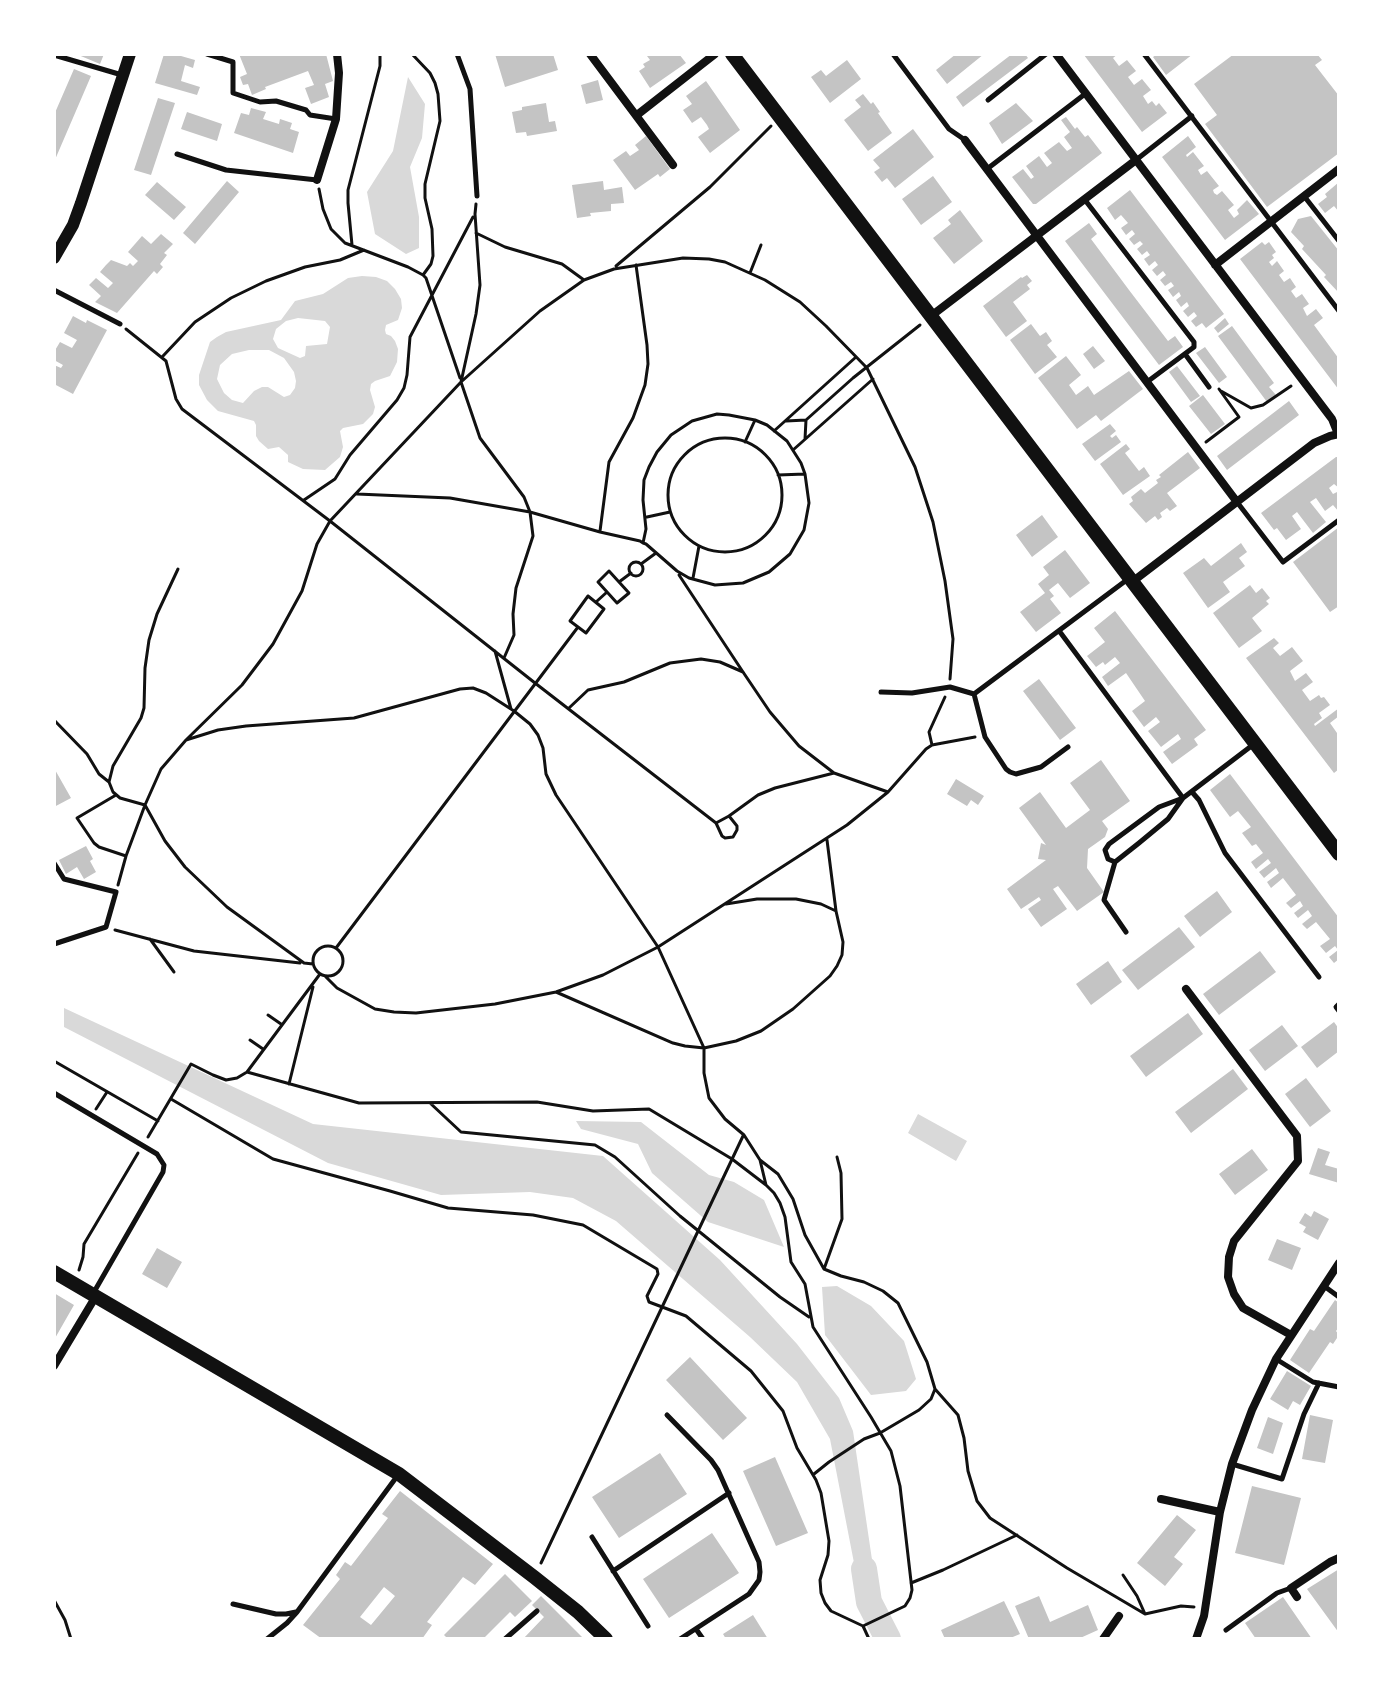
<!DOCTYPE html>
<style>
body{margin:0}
#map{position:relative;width:1393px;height:1693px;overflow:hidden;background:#fff;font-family:"PT Sans",sans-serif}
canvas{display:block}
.frame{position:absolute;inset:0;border:56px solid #fff;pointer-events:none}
</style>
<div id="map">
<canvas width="1393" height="1693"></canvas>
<div class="frame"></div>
</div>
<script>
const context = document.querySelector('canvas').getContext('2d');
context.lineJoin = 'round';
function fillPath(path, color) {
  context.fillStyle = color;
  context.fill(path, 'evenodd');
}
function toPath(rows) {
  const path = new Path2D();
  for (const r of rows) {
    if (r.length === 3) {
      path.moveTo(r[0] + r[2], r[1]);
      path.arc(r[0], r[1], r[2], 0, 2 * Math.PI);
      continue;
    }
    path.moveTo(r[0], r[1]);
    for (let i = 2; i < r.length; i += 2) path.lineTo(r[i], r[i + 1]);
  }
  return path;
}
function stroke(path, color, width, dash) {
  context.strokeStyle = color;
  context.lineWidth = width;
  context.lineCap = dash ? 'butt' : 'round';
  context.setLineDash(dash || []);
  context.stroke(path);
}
const water = toPath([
 [408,77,425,104,422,138,410,167,419,217,419,248,406,254,375,234,367,192,393,151],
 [362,276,376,277,387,281,395,289,401,299,402,308,398,320,386,325,385,330,386,334,391,336,395,341,398,349,397,362,390,376,375,381,371,384,370,390,375,407,373,414,363,424,343,428,340,431,343,447,340,457,325,470,303,469,288,462,288,455,279,447,268,449,259,441,256,436,256,425,254,421,218,411,207,400,199,385,199,375,210,342,217,337,226,332,281,320,295,301,323,294,348,278],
 [298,318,325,321,330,327,327,344,306,346,305,356,300,358,278,348,273,339,276,329,286,321],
 [249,350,269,350,284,358,294,372,296,381,295,388,290,395,284,397,268,387,262,387,254,391,243,403,232,400,224,393,217,379,220,365,232,354],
 [64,1008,313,1124,603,1156,720,1260,797,1344,839,1398,853,1431,875,1580,869,1602,861,1599,830,1439,797,1382,750,1337,616,1221,573,1198,530,1192,441,1195,328,1163,64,1027],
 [918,1114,967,1141,956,1161,908,1133],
 [576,1121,641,1122,709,1175,734,1182,764,1200,784,1247,708,1222,652,1173,638,1144,581,1129],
 [837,1286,871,1306,904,1341,916,1379,906,1391,871,1395,825,1335,822,1287]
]);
const river = toPath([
 [864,1569,869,1602,888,1639]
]);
const building = toPath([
 [76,54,104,54,100,64],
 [164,54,174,54,195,60,193,68,185,65,181,81,200,87,197,95,155,83],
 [239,54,256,54,257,56,261,54,326,54,333,81,325,84,329,97,311,104,305,88,314,85,308,71,265,87,266,89,252,95,248,84,243,85,240,77,247,74],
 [495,54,524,54,525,56,553,54,558,70,505,87],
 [650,54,679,54,686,63,650,88,639,71,645,67,643,64,650,60,647,56],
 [956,54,984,54,947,84,936,70],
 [1012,54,1025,54,1028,58,963,107,956,97],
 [1085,54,1118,54,1113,58,1119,66,1127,60,1136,71,1128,77,1134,85,1142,79,1151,90,1143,96,1148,104,1152,101,1156,106,1159,103,1167,113,1142,132,1084,55],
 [1157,54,1193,54,1166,75,1153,57],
 [1234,54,1317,54,1322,60,1315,65,1339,96,1339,153,1267,207,1205,124,1217,115,1194,84],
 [847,60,861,79,830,103,811,77,821,70,826,76],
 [74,69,91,76,54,162,54,115],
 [598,80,603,100,586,104,581,85],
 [706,81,740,130,710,153,698,137,709,129,707,125,701,117,692,123,683,110,692,104,686,96],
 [863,94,871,104,873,102,880,112,878,113,892,133,868,151,844,120,861,107,855,100],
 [158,98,175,103,151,175,134,170],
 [546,103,549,122,555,121,557,131,527,136,526,132,516,133,512,112,522,110,522,107],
 [1016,103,1033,121,1002,144,989,123],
 [251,108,266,112,263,119,279,124,280,119,292,123,290,129,299,132,293,153,234,133,241,113,249,115],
 [187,112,222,124,217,141,181,129],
 [1066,117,1075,129,1077,127,1085,137,1088,135,1102,153,1036,204,1033,204,1012,177,1023,169,1031,179,1034,177,1026,166,1039,156,1047,167,1052,163,1044,153,1059,142,1067,151,1072,148,1064,137,1070,132,1061,120],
 [913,129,934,157,895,188,887,178,882,182,874,172,880,168,873,160],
 [646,136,670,169,660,177,658,174,635,190,613,160,626,151,630,156,639,150,635,145],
 [1188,136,1196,147,1186,155,1187,157,1193,152,1204,166,1198,170,1201,175,1207,171,1219,186,1213,190,1214,193,1217,195,1222,191,1234,205,1228,210,1234,218,1239,214,1237,210,1247,200,1259,214,1225,240,1162,157],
 [933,176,952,202,921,225,902,199],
 [227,181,239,192,195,244,183,233],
 [603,181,604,190,622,187,624,203,611,204,611,211,590,213,591,216,577,218,572,185],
 [157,182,186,207,174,220,145,195],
 [1339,182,1339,212,1334,206,1325,213,1318,204,1327,197,1325,194],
 [1130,190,1224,314,1206,328,1202,323,1196,327,1191,321,1197,316,1194,312,1188,317,1183,311,1189,306,1187,302,1181,307,1176,300,1181,296,1179,292,1173,297,1168,290,1174,286,1171,282,1165,286,1160,280,1166,275,1163,271,1157,276,1152,270,1158,265,1155,261,1149,266,1144,259,1150,255,1147,251,1142,255,1137,249,1143,244,1140,241,1134,245,1129,239,1135,234,1132,230,1126,235,1121,228,1128,223,1121,215,1115,220,1107,208],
 [960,210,983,241,954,264,933,238,951,224,948,220],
 [1311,216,1339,251,1339,293,1324,277,1326,275,1302,249,1304,246,1291,232,1298,219],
 [1089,223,1097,234,1091,239,1129,290,1168,341,1175,336,1183,347,1159,365,1065,241],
 [161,234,173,244,164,253,167,255,160,264,163,267,157,274,154,271,117,313,95,302,101,296,89,285,96,278,108,288,113,283,100,272,106,265,111,260,127,266,130,263,133,266,138,261,128,252,142,236,151,244],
 [1262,242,1265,245,1269,242,1276,252,1272,255,1274,258,1269,262,1272,266,1277,261,1284,271,1279,275,1284,282,1290,278,1296,287,1291,291,1296,298,1302,294,1309,304,1303,308,1307,316,1316,309,1323,318,1314,325,1339,359,1339,390,1240,259],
 [1027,275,1032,281,1027,285,1030,289,1013,302,1027,321,1006,337,983,306,1021,277,1022,278],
 [73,316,86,323,87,320,107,330,73,394,54,384,54,365,61,368,63,365,54,360,54,352,60,342,72,348,77,340,64,333],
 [1225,318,1229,324,1218,333,1214,328],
 [1031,324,1040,336,1046,332,1052,341,1047,345,1057,357,1035,374,1010,340],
 [1232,326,1274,383,1269,387,1276,395,1267,402,1218,336],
 [1093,346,1105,361,1094,369,1083,354],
 [1205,347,1227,377,1219,383,1196,353],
 [1066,356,1081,375,1069,385,1076,395,1088,386,1094,395,1129,371,1143,389,1101,421,1096,415,1077,429,1038,378],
 [1177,366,1200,396,1191,402,1169,372],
 [1203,395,1225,424,1211,434,1189,406],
 [1289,401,1299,415,1227,470,1217,456],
 [1110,424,1116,431,1110,436,1112,438,1116,435,1121,442,1095,461,1082,444],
 [1126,444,1130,449,1125,453,1139,471,1144,467,1150,476,1123,495,1100,464],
 [1188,452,1200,468,1167,493,1177,506,1170,511,1167,508,1160,513,1162,517,1158,520,1155,516,1146,523,1129,504,1133,501,1131,497,1141,489,1145,493,1158,483,1156,480,1161,477,1159,475],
 [1336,457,1339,457,1339,488,1334,484,1329,488,1333,494,1337,492,1339,495,1339,512,1333,505,1325,511,1316,498,1310,502,1326,522,1313,533,1297,512,1292,516,1301,529,1286,540,1277,528,1274,530,1261,513],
 [1042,515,1058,537,1032,557,1016,535],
 [1339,527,1339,606,1330,612,1293,562],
 [1241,543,1247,552,1239,558,1245,566,1223,582,1230,592,1208,608,1183,573,1204,558,1211,566],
 [1065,550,1090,583,1070,598,1058,583,1049,590,1054,596,1050,599,1061,613,1036,632,1020,612,1045,593,1038,584,1049,575,1043,567],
 [1250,585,1256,593,1262,588,1270,598,1266,601,1269,604,1252,618,1262,631,1239,648,1213,613],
 [1115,611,1206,730,1194,739,1198,745,1172,764,1163,752,1181,739,1178,734,1161,747,1148,731,1160,722,1156,717,1144,727,1132,711,1145,701,1126,673,1108,686,1102,677,1120,663,1115,657,1105,665,1103,662,1096,667,1087,656,1105,642,1094,628],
 [1274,638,1279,643,1273,648,1280,656,1292,647,1303,661,1290,671,1295,681,1306,673,1313,682,1302,690,1310,701,1319,695,1321,698,1324,697,1330,705,1319,713,1322,718,1314,724,1315,726,1339,708,1339,716,1330,723,1337,733,1339,731,1339,769,1334,773,1246,658],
 [1039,679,1076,728,1060,740,1023,691],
 [1101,760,1130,801,1102,821,1108,829,1105,837,1088,849,1087,868,1104,892,1077,911,1058,886,1053,889,1067,909,1041,927,1028,909,1041,900,1039,897,1021,909,1007,889,1046,860,1038,859,1041,843,1046,845,1019,808,1040,792,1066,828,1090,810,1070,783],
 [54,768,71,798,54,807],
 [1230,774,1339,918,1339,959,1334,963,1329,957,1338,950,1335,946,1326,953,1320,946,1330,939,1316,922,1307,929,1302,924,1312,916,1308,910,1298,918,1294,913,1303,906,1300,901,1291,908,1286,903,1296,895,1283,878,1271,888,1267,882,1279,873,1276,868,1264,878,1259,872,1271,863,1268,859,1256,869,1251,862,1263,853,1256,844,1252,846,1242,833,1251,827,1238,811,1230,817,1210,790],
 [956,779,984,796,978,805,971,800,967,806,947,794],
 [86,846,93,859,90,861,96,872,84,879,77,867,66,874,59,860],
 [1217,891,1232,912,1200,937,1184,916],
 [1179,927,1195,947,1138,990,1122,970],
 [1260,951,1276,972,1219,1015,1203,994],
 [1108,961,1122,982,1091,1005,1076,984],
 [1188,1013,1203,1034,1146,1077,1130,1056],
 [1334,1022,1339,1029,1339,1051,1317,1068,1301,1047],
 [1282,1025,1298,1046,1265,1071,1249,1050],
 [1233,1069,1248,1089,1191,1133,1175,1112],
 [1306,1078,1331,1111,1310,1127,1285,1094],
 [1318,1148,1330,1152,1325,1165,1339,1169,1339,1183,1309,1174],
 [1252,1149,1268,1170,1235,1195,1219,1174],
 [1314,1211,1329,1219,1318,1240,1303,1232,1306,1227,1299,1223,1305,1213,1311,1217],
 [1277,1239,1301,1248,1292,1270,1268,1260],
 [157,1248,182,1262,167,1288,142,1274],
 [54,1293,74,1305,54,1340],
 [1335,1300,1339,1303,1339,1327,1336,1331,1339,1335,1333,1344,1330,1342,1309,1373,1290,1360,1310,1329,1314,1331],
 [690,1357,747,1418,723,1440,666,1380],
 [1287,1371,1311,1386,1300,1405,1293,1401,1288,1410,1270,1399],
 [1310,1415,1333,1420,1325,1463,1302,1459],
 [1268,1417,1283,1423,1273,1454,1257,1448],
 [660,1453,687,1494,619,1538,592,1497],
 [775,1457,808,1533,776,1546,743,1471],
 [1252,1486,1301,1498,1284,1565,1235,1553],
 [400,1491,493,1564,475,1585,463,1577,427,1622,432,1625,422,1639,322,1639,303,1625,340,1579,336,1575,345,1562,351,1566,388,1518,382,1514],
 [384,1587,395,1596,371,1625,360,1617],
 [1177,1515,1196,1530,1174,1557,1183,1564,1165,1586,1137,1563],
 [712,1533,739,1573,669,1618,643,1579],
 [1339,1569,1339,1633,1307,1589],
 [505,1574,532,1601,515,1617,510,1612,483,1639,448,1639,444,1635],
 [541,1596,584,1639,523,1639,544,1617,532,1605],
 [1039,1596,1050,1622,1088,1605,1098,1630,1078,1639,1029,1639,1015,1606],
 [1283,1597,1312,1639,1256,1639,1245,1623],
 [1004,1601,1020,1634,1008,1639,945,1639,941,1630],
 [753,1615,768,1639,726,1639,723,1634]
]);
const path = toPath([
 [412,54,430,73,435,83,438,94,440,121,425,184,425,198,432,229,433,256,431,264,423,275],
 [319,189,323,209,331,229,345,243,408,267,423,275,426,278,460,378],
 [476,204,475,214,480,285,476,314,461,382,480,438,524,497,530,512,533,536,516,588,513,614,514,635,504,658],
 [476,233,505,247,562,264,584,280],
 [352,245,348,203,348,190,380,66,380,54],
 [616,266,710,187,771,126],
 [750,273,761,245],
 [126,329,166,361,176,399,182,409,330,521,535,683,716,823,729,816,758,795,775,788,834,773],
 [163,356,195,322,231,298,266,281,305,267,340,260,364,250],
 [1221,391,1251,408,1263,405,1291,386],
 [806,420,853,378,920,325],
 [786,421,806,420,805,439],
 [774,431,856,357],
 [725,495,57],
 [745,442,755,420],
 [1206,442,1239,417,1219,389],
 [793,450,873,379],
 [778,475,805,474],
 [357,494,450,498,530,512,600,532,640,541,643,543,646,544,677,571,689,578,715,585,743,583,769,572,790,554,804,530,809,503,805,474,801,463,787,441,767,425,755,420,729,415,717,414,692,421,671,435,657,452,649,467,644,480,643,500,646,529,643,543],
 [304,500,335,479,350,455,397,400,404,388,407,375,410,337,473,217],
 [647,517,670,512],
 [600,531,609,462,633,418,645,385,648,364,647,345,636,265],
 [636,569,7],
 [641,564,656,553],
 [178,569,157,614,149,640,145,668,144,708,141,718,113,766,109,782,113,792,120,798,145,805,165,841,185,867,227,907,304,963,313,964],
 [609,571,629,593,617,603,598,582,609,571],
 [679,575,743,672,770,712,799,746,834,773,888,792],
 [693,578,699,546],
 [619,582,631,573],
 [588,596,604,609,586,633,570,621,588,596],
 [596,602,607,592],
 [495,651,511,709],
 [569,708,588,690,624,682,670,663,701,659,720,662,743,672],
 [54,720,87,754,99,774,109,782],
 [186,740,242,685,273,644,302,591,317,544,330,521,461,382,540,311,584,280,614,269,683,258,709,259,725,262,765,280,800,302,826,326,867,368,915,467,933,522,945,581,953,639,950,679],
 [932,745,975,737],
 [116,795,77,818,94,843,99,847,126,856],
 [716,823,722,836,725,838,733,837,737,830,737,826,729,816],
 [827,840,836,911],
 [118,885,126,856,145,805,161,769,186,740,218,730,246,726,354,718,460,689,473,688,486,693,514,711,530,724,538,735,543,748,546,774,556,795,658,947,704,1048,704,1073,709,1098,725,1119,744,1135,760,1160,766,1185,774,1193,780,1203,785,1217,791,1262,805,1284,813,1327,871,1417,891,1451,900,1486,912,1590,910,1598,905,1606,863,1626,869,1639],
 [115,930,194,951,300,963],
 [150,939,174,972],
 [328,961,15],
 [336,948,578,627],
 [325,976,337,988,375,1009,394,1012,416,1013,495,1004,556,992,603,975,658,947,847,825,888,792,926,749,932,745,929,732,945,697],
 [556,992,673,1043,685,1046,704,1048,736,1041,761,1031,793,1009,830,976,837,966,842,955,843,942,836,911,821,904,796,899,757,899,726,904],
 [268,1015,281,1024],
 [250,1040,263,1049],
 [54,1061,158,1121],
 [247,1072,359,1103,537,1102,593,1111,649,1109,732,1159,766,1185],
 [289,1084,313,987],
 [171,1099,273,1159,390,1191,448,1208,533,1215,583,1225,657,1269,658,1274,647,1296,649,1302,686,1316,751,1371,783,1411,797,1448,816,1480,821,1493,829,1541,828,1555,820,1580,821,1593,825,1603,831,1611,863,1626],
 [430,1103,461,1132,595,1145,615,1157,680,1216,780,1297,809,1317],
 [96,1109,107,1092],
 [148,1137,191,1064,213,1075,226,1080,237,1078,247,1072,320,974],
 [760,1160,778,1174,793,1199,805,1235,824,1269,841,1276,864,1282,883,1291,898,1303,927,1362,935,1389,931,1399,919,1410,880,1433,864,1439,829,1462,814,1474],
 [824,1269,842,1219,841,1173,837,1157],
 [79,1270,83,1257,84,1244,138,1153],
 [935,1389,958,1415,964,1438,968,1471,977,1501,990,1518,1067,1568,1145,1614,1181,1606,1194,1607],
 [541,1563,743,1136],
 [1123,1575,1137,1596,1145,1614],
 [911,1583,943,1570,1017,1535],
 [54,1600,65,1620,71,1639]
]);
const service = toPath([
 [207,54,233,62,233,93,260,102,276,101,306,110,310,115,336,119],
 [457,54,470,89,477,196],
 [893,54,949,129,965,140],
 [1144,54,1339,311],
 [54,55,122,75],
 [988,100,1046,54],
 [177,154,226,170,317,180],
 [1136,160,1192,116],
 [987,169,1085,94],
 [1304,196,1339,241],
 [1085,200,1194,342,1194,347,1147,382],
 [54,290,120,324],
 [1185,354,1209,387],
 [1237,502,1283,562,1339,520],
 [1060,632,1183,798],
 [881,692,912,693,950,687,974,694,1128,579],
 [974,694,985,737,1006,769,1010,772,1016,774,1041,767,1068,747],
 [1192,792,1199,800,1225,853,1319,977],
 [1183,798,1159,807,1109,844,1105,850,1108,859,1115,862,1139,843,1168,819,1183,798,1254,744],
 [1115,862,1104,900,1126,932],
 [54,863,64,879,116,892,106,927,54,944],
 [1339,1004,1336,1007,1339,1011],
 [54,1093,157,1154,164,1165,163,1172,94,1292],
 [1324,1286,1339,1297],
 [1276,1359,1313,1382,1339,1387],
 [667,1415,711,1460,718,1470,759,1562,760,1572,759,1580,749,1594,680,1639],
 [1232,1464,1282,1479,1304,1414,1319,1383],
 [592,1537,648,1626],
 [613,1571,729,1493],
 [233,1604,276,1614,286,1614,296,1612],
 [696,1629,703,1639],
 [1226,1630,1277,1593,1291,1588],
 [267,1639,287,1623,297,1612,398,1475],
 [505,1639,537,1611]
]);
const minor = toPath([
 [590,54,673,165],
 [1056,54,1332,419,1338,434],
 [637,115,715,54],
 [965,140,1237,502],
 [317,180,336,119,339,73,337,54],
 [1215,265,1339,169],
 [931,316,1136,160],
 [1132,582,1314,443,1330,436,1339,434],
 [1186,989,1297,1136,1298,1161,1234,1241,1229,1257,1228,1277,1234,1294,1243,1308,1291,1335],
 [54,1366,96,1296],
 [1161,1499,1220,1512],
 [1297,1597,1291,1588,1330,1562,1339,1558],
 [1103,1639,1119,1616],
 [1196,1639,1204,1616,1220,1512,1232,1464,1252,1410,1276,1359,1339,1263]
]);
const tertiary = toPath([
 [54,258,73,225,81,203,130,54]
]);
const secondary = toPath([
 [54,1272,399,1474,534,1577,578,1612,606,1639]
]);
const primary = toPath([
 [732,54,1339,854]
]);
fillPath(water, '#d9d9d9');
stroke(river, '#d9d9d9', 26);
fillPath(building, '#c4c4c4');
stroke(path, '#111', 3);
stroke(service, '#111', 5);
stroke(minor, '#111', 8);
stroke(tertiary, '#111', 12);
stroke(secondary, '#111', 14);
stroke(primary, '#111', 14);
</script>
